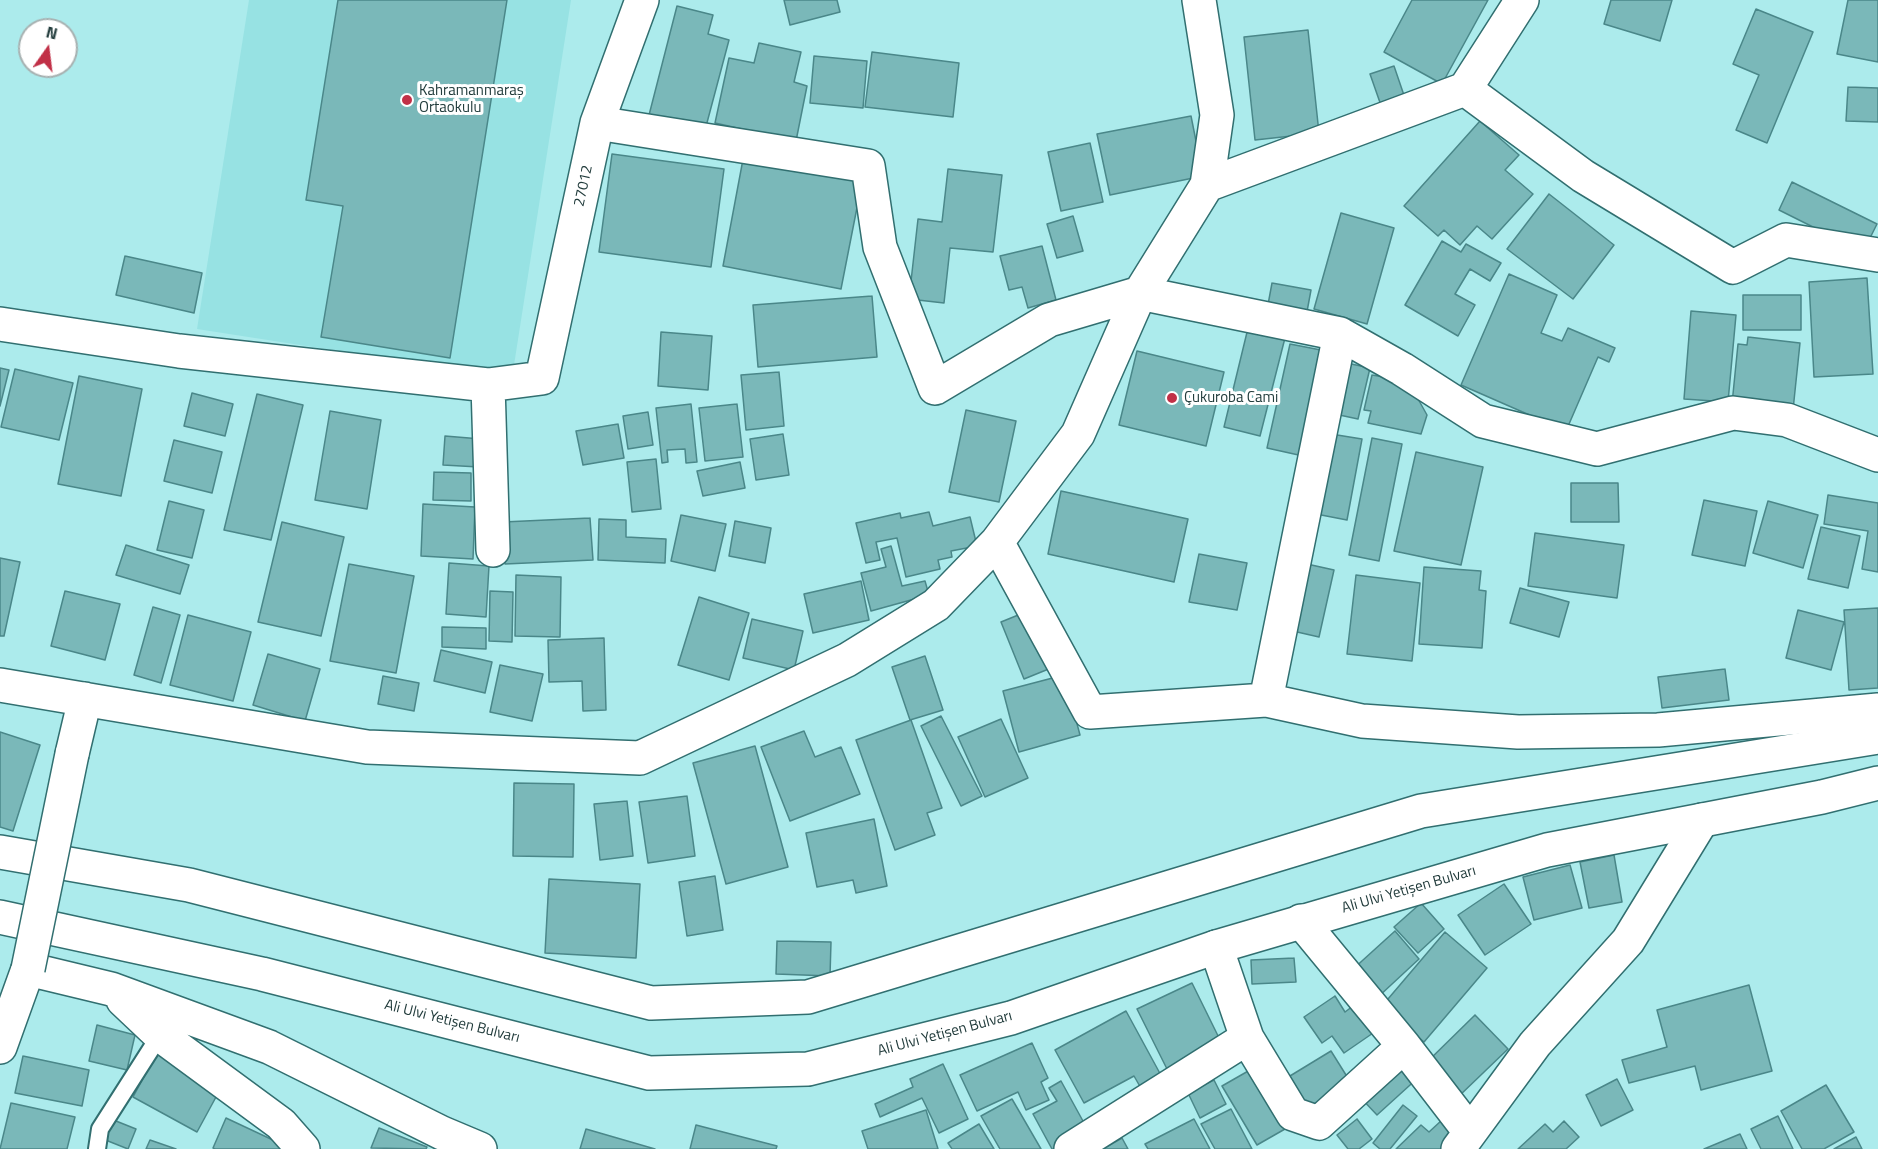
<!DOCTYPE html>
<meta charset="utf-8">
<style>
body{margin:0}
#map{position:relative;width:1878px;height:1149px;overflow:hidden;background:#acebec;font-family:"Titillium Web",sans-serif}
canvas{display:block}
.north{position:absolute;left:18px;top:18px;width:60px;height:60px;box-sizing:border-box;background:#fff;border:2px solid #a7b1b1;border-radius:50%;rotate:14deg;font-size:16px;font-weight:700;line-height:24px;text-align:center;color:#223c3c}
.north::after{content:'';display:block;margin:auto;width:21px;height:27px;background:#c13047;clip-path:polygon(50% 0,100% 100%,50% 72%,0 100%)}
</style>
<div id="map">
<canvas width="1878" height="1149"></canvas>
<div class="north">N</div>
</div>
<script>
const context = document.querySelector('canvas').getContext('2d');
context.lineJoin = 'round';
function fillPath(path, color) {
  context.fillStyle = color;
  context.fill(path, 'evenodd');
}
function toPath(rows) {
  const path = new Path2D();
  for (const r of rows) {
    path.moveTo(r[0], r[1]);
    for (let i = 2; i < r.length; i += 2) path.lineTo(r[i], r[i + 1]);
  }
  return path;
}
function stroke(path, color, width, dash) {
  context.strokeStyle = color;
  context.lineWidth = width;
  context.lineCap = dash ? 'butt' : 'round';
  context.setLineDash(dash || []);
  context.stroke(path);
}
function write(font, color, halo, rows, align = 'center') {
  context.font = font + ' "Titillium Web",sans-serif';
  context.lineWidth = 6;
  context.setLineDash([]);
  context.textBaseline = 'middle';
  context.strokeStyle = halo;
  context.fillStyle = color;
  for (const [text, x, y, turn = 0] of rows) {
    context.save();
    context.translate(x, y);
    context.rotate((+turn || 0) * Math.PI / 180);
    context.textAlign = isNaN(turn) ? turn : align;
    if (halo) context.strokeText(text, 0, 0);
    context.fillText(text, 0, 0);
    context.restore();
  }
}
const built = toPath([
 [249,0,571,0,512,378,197,329]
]);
const building = toPath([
 [338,0,507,0,450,358,321,337,343,206,306,200,338,0],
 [784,0,837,0,840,12,790,25,784,0],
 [1412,0,1488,0,1442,84,1384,52,1412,0],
 [1611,0,1672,0,1660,41,1604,24,1611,0],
 [1848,0,1878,0,1878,62,1837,54,1848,0],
 [677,6,713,15,708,34,729,40,704,134,648,119,677,6],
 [1756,9,1813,32,1767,143,1736,130,1759,75,1733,64,1756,9],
 [1308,30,1319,133,1255,140,1244,37,1308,30],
 [759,43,801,52,794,82,807,86,796,141,715,123,729,58,754,63,759,43],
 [872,52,959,63,953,117,865,107,872,52],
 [814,56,867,61,863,108,810,103,814,56],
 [1394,66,1408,107,1384,114,1370,74,1394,66],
 [1848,87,1878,88,1878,122,1846,121,1848,87],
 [1191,116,1203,176,1110,195,1097,134,1191,116],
 [1480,121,1519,155,1505,170,1533,194,1492,239,1477,226,1460,245,1444,230,1438,236,1404,206,1480,121],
 [1090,143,1103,202,1061,211,1048,152,1090,143],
 [612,154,724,169,711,267,599,252,612,154],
 [744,154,863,177,841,289,723,266,744,154],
 [948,169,1002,175,993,252,950,248,944,303,909,299,918,219,942,222,948,169],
 [1792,182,1877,224,1863,252,1779,210,1792,182],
 [1549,194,1614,245,1573,299,1507,249,1549,194],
 [1341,213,1394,228,1367,324,1314,309,1341,213],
 [1073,216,1083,251,1057,258,1047,224,1073,216],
 [1442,241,1461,252,1466,244,1501,263,1490,281,1470,269,1455,294,1475,305,1458,336,1405,305,1442,241],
 [1042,246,1056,300,1028,308,1022,287,1009,290,1000,256,1042,246],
 [125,256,202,273,194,313,116,295,125,256],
 [1509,274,1557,295,1541,333,1562,341,1568,328,1615,348,1609,362,1598,357,1566,431,1461,385,1509,274],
 [1867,278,1873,374,1814,377,1809,282,1867,278],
 [1272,283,1311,290,1306,317,1267,310,1272,283],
 [1743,295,1801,295,1801,330,1743,330,1743,295],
 [872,296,877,357,758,367,753,305,872,296],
 [1691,311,1736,315,1728,402,1684,399,1691,311],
 [1249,324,1286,334,1260,436,1224,427,1249,324],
 [661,332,712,336,708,390,658,386,661,332],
 [1748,337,1800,343,1793,410,1732,404,1738,344,1747,345,1748,337],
 [1290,344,1326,351,1303,456,1267,448,1290,344],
 [1137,351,1224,372,1206,446,1119,425,1137,351],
 [1342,362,1370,368,1358,419,1330,413,1342,362],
 [0,368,9,370,0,406,0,368],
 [15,369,73,383,59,440,1,427,15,369],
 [779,372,784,426,746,430,741,375,779,372],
 [1372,375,1408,381,1427,415,1421,434,1368,423,1371,411,1364,410,1372,375],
 [79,376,142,389,121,496,58,484,79,376],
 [192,393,233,404,225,436,184,426,192,393],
 [257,394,303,405,271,540,224,530,257,394],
 [691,404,697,462,686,463,685,449,667,450,668,462,662,463,656,408,691,404],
 [737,404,743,457,705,461,699,408,737,404],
 [966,410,1016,421,999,502,949,492,966,410],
 [330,411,381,420,367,509,315,500,330,411],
 [648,412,653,445,628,449,623,416,648,412],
 [618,424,624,458,583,465,576,431,618,424],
 [783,434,789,475,756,480,750,439,783,434],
 [1331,434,1362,439,1347,520,1316,514,1331,434],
 [445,436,481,439,479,467,443,465,445,436],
 [1372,438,1402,444,1379,561,1349,555,1372,438],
 [174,440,222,452,212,493,164,481,174,440],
 [1416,452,1483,467,1461,565,1394,551,1416,452],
 [656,459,661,509,632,512,627,462,656,459],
 [740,462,745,488,703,496,697,471,740,462],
 [434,472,471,473,471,501,433,500,434,472],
 [1571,483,1618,483,1619,522,1571,522,1571,483],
 [1061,491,1188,519,1174,582,1048,554,1061,491],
 [1828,495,1878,503,1878,572,1862,569,1868,531,1824,524,1828,495],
 [1704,500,1757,511,1745,566,1692,555,1704,500],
 [169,501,204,510,192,558,157,550,169,501],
 [1768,501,1818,515,1803,568,1753,553,1768,501],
 [423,504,475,507,473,559,421,556,423,504],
 [929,512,933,526,970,517,977,546,951,551,952,557,938,560,940,569,906,577,897,538,876,542,880,560,866,563,856,523,900,513,901,518,929,512],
 [681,515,726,524,715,571,671,561,681,515],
 [590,518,593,560,505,564,503,522,590,518],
 [599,519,626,520,626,537,666,539,665,563,598,560,599,519],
 [735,521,771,528,765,563,729,556,735,521],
 [282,522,344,537,321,636,258,622,282,522],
 [1821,527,1860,536,1848,588,1808,579,1821,527],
 [1535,533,1624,545,1617,598,1528,586,1535,533],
 [126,545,189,565,180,594,116,575,126,545],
 [891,546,902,586,925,581,929,595,871,611,861,573,886,567,881,549,891,546],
 [1199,554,1247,563,1237,610,1189,602,1199,554],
 [0,558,20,562,4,636,0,636,0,558],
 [1298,562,1334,570,1319,637,1284,629,1298,562],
 [449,563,489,566,486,617,446,614,449,563],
 [349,564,414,576,396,673,330,661,349,564],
 [1424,567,1481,571,1479,590,1486,591,1482,648,1419,644,1424,567],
 [516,575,561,577,560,637,515,636,516,575],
 [1356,575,1420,583,1412,661,1347,654,1356,575],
 [861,581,869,620,813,633,804,594,861,581],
 [1520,588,1569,602,1559,637,1510,623,1520,588],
 [65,591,120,604,105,660,51,646,65,591],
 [490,591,513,592,512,642,489,641,490,591],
 [699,597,749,613,729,680,678,665,699,597],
 [153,607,180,615,161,683,134,675,153,607],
 [1878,608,1878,688,1849,690,1844,610,1878,608],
 [1033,609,1056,666,1024,679,1001,622,1033,609],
 [1798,610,1844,622,1831,670,1786,658,1798,610],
 [188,615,251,632,233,701,170,685,188,615],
 [752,619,803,631,794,670,743,658,752,619],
 [442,627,486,628,486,649,442,647,442,627],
 [604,638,606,710,583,711,582,681,549,682,548,640,604,638],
 [441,650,492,662,485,693,434,681,441,650],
 [268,654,320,669,305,721,253,705,268,654],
 [925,656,943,710,910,720,892,667,925,656],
 [500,665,543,674,532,721,490,712,500,665],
 [1725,669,1729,700,1662,708,1658,677,1725,669],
 [1064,675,1080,735,1019,752,1003,691,1064,675],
 [383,676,419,683,414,711,378,704,383,676],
 [941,716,982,796,961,806,921,726,941,716],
 [1001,719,1028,778,985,797,958,737,1001,719],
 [911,720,942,808,927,813,935,835,895,850,856,740,911,720],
 [804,731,815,757,841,747,860,794,790,821,761,747,804,731],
 [0,732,40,745,13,831,0,827,0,732],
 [755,746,788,867,726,884,693,763,755,746],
 [514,783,574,784,573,857,513,856,514,783],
 [687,796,695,856,648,863,639,802,687,796],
 [627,801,633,856,600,860,594,804,627,801],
 [874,819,887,886,856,893,853,880,817,887,806,833,874,819],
 [1614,855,1622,902,1589,908,1580,862,1614,855],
 [1570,865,1582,908,1534,920,1523,877,1570,865],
 [715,876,723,930,687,936,679,882,715,876],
 [549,879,640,884,636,958,545,953,549,879],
 [1504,884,1531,924,1485,955,1458,915,1504,884],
 [1421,903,1444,929,1418,953,1394,927,1421,903],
 [1395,931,1419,959,1377,998,1352,970,1395,931],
 [1445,932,1487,968,1424,1042,1382,1006,1445,932],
 [777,941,831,942,830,976,776,974,777,941],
 [1294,958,1296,982,1252,984,1251,960,1294,958],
 [1192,983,1224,1048,1170,1075,1137,1009,1192,983],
 [1749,985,1772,1071,1701,1090,1695,1066,1629,1083,1622,1060,1667,1047,1657,1010,1749,985],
 [1335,996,1345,1012,1357,1003,1376,1031,1344,1053,1332,1036,1322,1043,1304,1017,1335,996],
 [1126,1011,1163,1079,1142,1090,1134,1076,1084,1103,1055,1050,1126,1011],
 [1475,1015,1508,1049,1457,1098,1424,1065,1475,1015],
 [97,1025,135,1035,127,1070,89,1061,97,1025],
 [1032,1043,1048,1078,1041,1082,1049,1100,1026,1110,1018,1092,977,1111,960,1075,1032,1043],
 [158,1051,222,1086,197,1132,133,1097,158,1051],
 [1331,1051,1351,1083,1305,1111,1285,1079,1331,1051],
 [23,1056,89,1070,82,1106,15,1093,23,1056],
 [1402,1056,1420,1076,1377,1115,1359,1096,1402,1056],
 [943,1064,968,1119,939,1133,922,1098,880,1117,875,1104,913,1087,910,1079,943,1064],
 [1257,1066,1292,1125,1257,1145,1222,1086,1257,1066],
 [1617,1079,1633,1110,1601,1126,1586,1095,1617,1079],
 [1214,1080,1226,1104,1200,1118,1188,1093,1214,1080],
 [1061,1081,1089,1132,1057,1149,1052,1149,1033,1114,1057,1101,1049,1088,1061,1081],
 [1826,1085,1854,1132,1824,1149,1802,1149,1781,1111,1826,1085],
 [1012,1099,1041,1149,1000,1149,981,1116,1012,1099],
 [11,1103,75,1117,67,1149,0,1149,11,1103],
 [1403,1105,1417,1116,1390,1149,1380,1149,1373,1143,1403,1105],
 [1231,1109,1252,1149,1215,1149,1201,1124,1231,1109],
 [926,1110,938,1149,868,1149,862,1131,926,1110],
 [1778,1116,1793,1149,1761,1149,1751,1129,1778,1116],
 [226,1118,292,1149,215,1149,213,1148,226,1118],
 [111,1119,136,1129,128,1149,103,1139,111,1119],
 [1194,1119,1210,1149,1148,1149,1145,1144,1194,1119],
 [1357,1119,1372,1139,1359,1149,1348,1149,1337,1135,1357,1119],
 [1442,1120,1458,1137,1445,1149,1396,1149,1421,1125,1429,1132,1442,1120],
 [1564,1121,1579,1137,1566,1149,1518,1149,1545,1124,1553,1132,1564,1121],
 [979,1124,994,1149,952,1149,948,1143,979,1124],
 [696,1125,777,1146,776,1149,690,1149,696,1125],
 [379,1128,427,1147,426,1149,371,1148,379,1128],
 [586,1129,655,1149,580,1149,586,1129],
 [1740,1134,1747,1149,1704,1149,1740,1134],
 [1856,1137,1862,1149,1834,1149,1856,1137],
 [1122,1138,1128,1149,1103,1149,1122,1138],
 [150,1140,176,1149,146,1149,150,1140]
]);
const service = toPath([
 [97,1149,100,1129,160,1035]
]);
const minor = toPath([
 [1465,89,1583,176,1733,267,1786,240,1878,255],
 [597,123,868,166,880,247,935,388,1049,320,1140,293,1340,334,1402,369,1483,421,1597,449,1733,413,1787,420,1878,455],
 [1207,185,1465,89,1522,0],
 [0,324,179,351,488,385,542,378,597,123,642,0],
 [488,385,493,550],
 [997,542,1090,712,1266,700,1362,721,1518,732,1658,730,1878,710],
 [0,685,367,747,640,758,847,660,936,605,997,542,1078,434,1140,293,1207,185,1217,115,1199,0],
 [1266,700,1340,334],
 [72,754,85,699],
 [1301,921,1404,1046,1470,1132],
 [1216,947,1247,1038,1293,1114,1319,1123,1404,1046],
 [123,1000,160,1035,281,1124,303,1149],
 [0,1047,28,969,111,989,269,1047,442,1133,480,1149],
 [1071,1149,1247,1038],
 [1458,1149,1535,1044,1628,941,1702,820]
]);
const secondary = toPath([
 [0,852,189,885,651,1003,808,997,1421,811,1878,737],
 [0,917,262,974,649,1073,808,1069,1011,1018,1216,947,1547,850,1822,797,1878,783]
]);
const minorBridge = toPath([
 [28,969,72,754]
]);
const markers = [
 [407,100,6,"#c13047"],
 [1172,398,6,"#c13047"]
];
const poiNames = [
 ["Kahramanmaraş",419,91],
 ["Ortaokulu",419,108],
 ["Çukuroba Cami",1184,398]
];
const streetNames = [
 ["27012",584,186,-78],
 ["Ali Ulvi Yetişen Bulvarı",1409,890,-16],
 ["Ali Ulvi Yetişen Bulvarı",452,1022,14],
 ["Ali Ulvi Yetişen Bulvarı",945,1034,-15]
];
fillPath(built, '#97e2e3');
fillPath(building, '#7ab8b9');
stroke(building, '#4a8789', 1.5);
stroke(service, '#316f70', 20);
stroke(minor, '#316f70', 36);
stroke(secondary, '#316f70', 36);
stroke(service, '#fff', 16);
stroke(minor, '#fff', 33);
stroke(secondary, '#fff', 33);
stroke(minorBridge, '#316f70', 36, []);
stroke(minorBridge, '#fff', 33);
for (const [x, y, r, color] of markers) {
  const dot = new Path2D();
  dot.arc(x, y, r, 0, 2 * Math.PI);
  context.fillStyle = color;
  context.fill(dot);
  stroke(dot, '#fff', 2);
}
write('15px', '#223c3c', '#fff', poiNames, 'left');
write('15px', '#223c3c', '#fff', streetNames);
</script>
